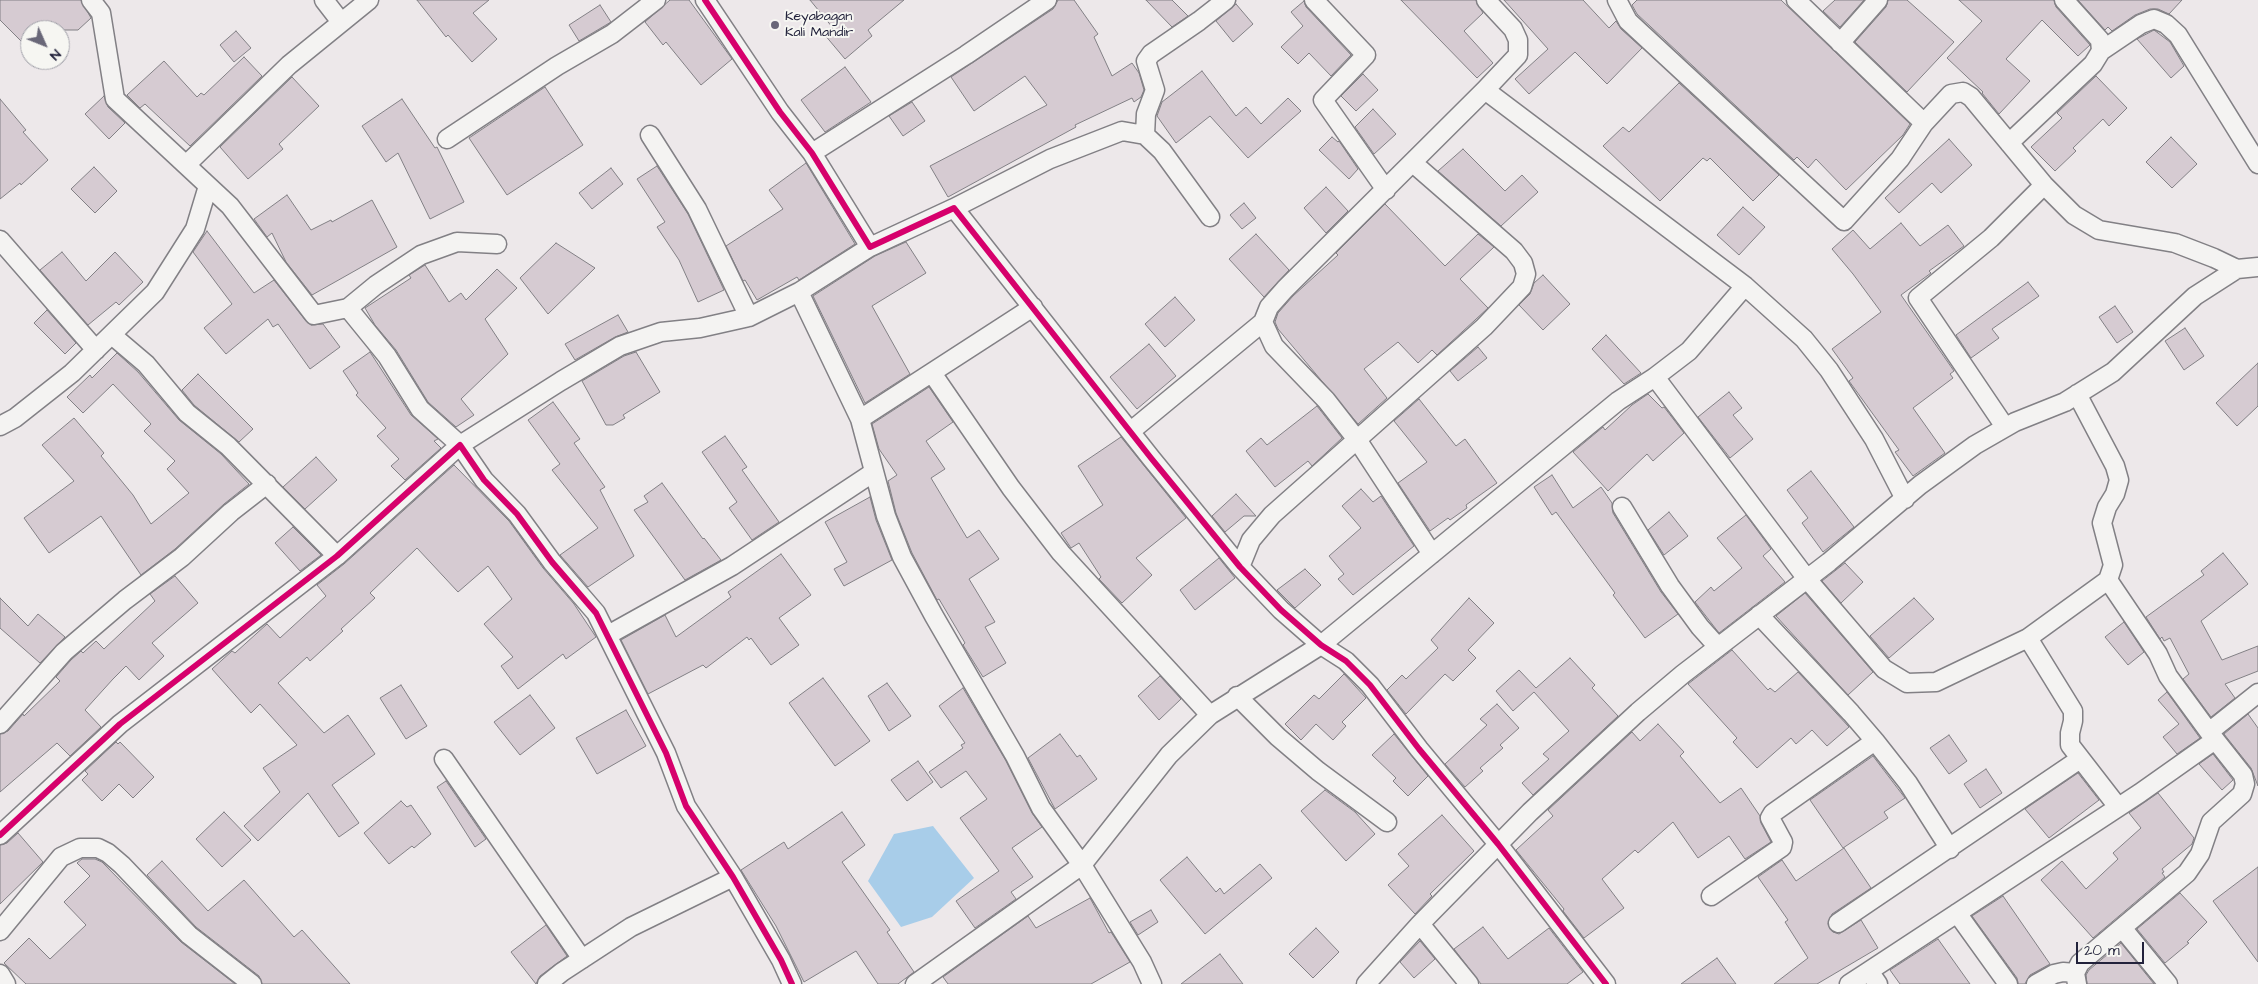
<!DOCTYPE html>
<style>
body{margin:0}
#map{position:relative;width:2258px;height:984px;overflow:hidden;background:#ede8ea;font-family:"Architects Daughter",sans-serif}
canvas{display:block}
.north{position:absolute;left:20px;top:20px;width:50px;height:50px;box-sizing:border-box;background:#f6f6f2;border:1px solid #a1a1a9;border-radius:50%;rotate:134deg;font-size:14px;font-weight:700;line-height:20px;text-align:center;color:#22223b}
.north::after{content:'';display:block;margin:auto;width:18px;height:22px;background:#696778;clip-path:polygon(50% 0,100% 100%,50% 72%,0 100%)}
.scale{position:absolute;left:2076px;top:942px;width:68px;height:22px;box-sizing:border-box;border:2px solid #22223b;border-top:0;padding-left:6px;font-size:15px;line-height:18px;white-space:nowrap;color:#22223b;-webkit-text-stroke:4px #f6f6f2;paint-order:stroke}
</style>
<div id="map">
<canvas width="2258" height="984"></canvas>
<div class="north">N</div>
<div class="scale">20 m</div>
</div>
<script>
const context = document.querySelector('canvas').getContext('2d');
context.lineJoin = 'round';
function fillPath(path, color) {
  context.fillStyle = color;
  context.fill(path, 'evenodd');
}
function toPath(rows) {
  const path = new Path2D();
  for (const r of rows) {
    path.moveTo(r[0], r[1]);
    for (let i = 2; i < r.length; i += 2) path.lineTo(r[i], r[i + 1]);
  }
  return path;
}
function stroke(path, color, width, dash) {
  context.strokeStyle = color;
  context.lineWidth = width;
  context.lineCap = dash ? 'butt' : 'round';
  context.setLineDash(dash || []);
  context.stroke(path);
}
function write(font, color, halo, rows, align = 'center') {
  context.font = font + ' "Architects Daughter",sans-serif';
  context.lineWidth = 4;
  context.setLineDash([]);
  context.textBaseline = 'middle';
  context.strokeStyle = halo;
  context.fillStyle = color;
  for (const [text, x, y, turn = 0] of rows) {
    context.save();
    context.translate(x, y);
    context.rotate((+turn || 0) * Math.PI / 180);
    context.textAlign = isNaN(turn) ? turn : align;
    if (halo) context.strokeText(text, 0, 0);
    context.fillText(text, 0, 0);
    context.restore();
  }
}
const water = toPath([
 [933,826,974,878,932,917,901,927,868,881,894,834]
]);
const building = toPath([
 [0,0,81,0,91,18,78,30,30,30,30,50,0,20,0,0],
 [417,0,489,0,473,13,497,39,472,62,448,35,446,37,417,0],
 [670,0,689,0,732,59,701,85,666,42,663,45,645,22,670,0],
 [810,0,904,0,868,30,872,36,845,59,824,34,833,28,810,0],
 [1058,0,1074,0,1098,34,1094,37,1112,76,1132,63,1139,73,1144,90,1141,97,1134,102,1132,98,1075,125,1076,127,948,197,930,166,1047,105,1025,76,974,111,951,77,1053,9,1058,0],
 [1146,0,1172,0,1188,16,1172,27,1146,0],
 [1401,0,1476,0,1483,13,1464,31,1493,63,1477,78,1401,0],
 [1504,0,1583,0,1609,28,1616,21,1621,29,1642,48,1607,84,1575,52,1529,94,1515,79,1548,49,1504,0],
 [1637,0,1781,0,1910,124,1903,135,1846,190,1816,159,1808,168,1797,157,1794,160,1637,14,1632,5,1637,0],
 [1835,0,1864,0,1840,27,1823,11,1835,0],
 [1888,0,1907,0,1954,42,1907,92,1855,42,1886,7,1888,0],
 [1959,0,2054,0,2056,7,2090,45,2078,56,2042,20,2006,59,2030,81,1999,114,1982,93,1983,92,1947,58,1982,21,1959,0],
 [2078,0,2182,0,2169,14,2158,9,2150,9,2135,15,2112,31,2108,27,2105,30,2078,0],
 [1304,1,1306,7,1351,55,1331,76,1309,53,1298,64,1281,47,1303,26,1291,12,1304,1],
 [1236,4,1253,24,1233,42,1216,21,1236,4],
 [600,5,611,22,579,41,569,25,600,5],
 [2154,30,2170,42,2184,66,2171,78,2137,39,2154,30],
 [236,31,251,48,234,62,220,45,236,31],
 [244,57,262,76,190,146,145,104,140,108,127,95,164,61,197,97,201,93,204,95,244,57],
 [845,67,871,102,825,132,801,100,845,67],
 [1202,71,1236,116,1246,107,1261,124,1288,98,1301,111,1248,158,1210,116,1176,143,1157,116,1162,102,1202,71],
 [1363,74,1378,90,1356,111,1341,96,1363,74],
 [2096,76,2127,108,2109,126,2103,119,2073,148,2076,151,2055,171,2031,147,2062,118,2057,113,2096,76],
 [292,77,319,106,279,144,283,149,248,179,220,147,292,77],
 [1679,83,1779,175,1753,201,1710,158,1707,161,1703,158,1660,201,1603,146,1623,127,1629,132,1679,83],
 [545,87,583,145,507,195,469,138,545,87],
 [104,96,108,107,125,123,109,139,85,114,104,96],
 [0,99,26,130,23,132,48,160,21,185,20,183,0,199,0,99],
 [402,99,435,148,437,147,464,202,430,219,398,153,386,162,362,126,402,99],
 [912,102,925,121,903,136,889,116,912,102],
 [1373,109,1396,134,1374,154,1355,127,1373,109],
 [1332,137,1338,142,1339,141,1358,169,1349,179,1319,150,1332,137],
 [2171,137,2197,164,2172,188,2146,162,2171,137],
 [1949,139,1972,165,1941,193,1932,183,1899,213,1885,198,1949,139],
 [1463,149,1505,191,1522,175,1538,192,1501,226,1438,171,1463,149],
 [806,163,855,244,799,280,797,277,757,300,745,280,743,281,726,246,783,209,769,190,806,163],
 [657,166,688,214,724,290,698,302,679,260,657,227,665,222,637,179,657,166],
 [94,167,117,191,95,213,71,189,94,167],
 [611,168,623,184,592,209,579,193,611,168],
 [1326,187,1348,211,1326,233,1304,208,1326,187],
 [287,195,311,230,331,220,332,222,372,200,397,247,312,295,286,262,272,233,267,237,254,219,287,195],
 [1244,203,1256,218,1242,229,1230,215,1244,203],
 [1385,204,1445,266,1478,234,1494,247,1460,279,1488,308,1437,355,1432,350,1418,363,1398,342,1364,369,1387,398,1358,424,1278,329,1275,322,1278,313,1293,296,1338,255,1336,253,1385,204],
 [1743,207,1765,227,1739,255,1717,235,1743,207],
 [1901,223,1920,246,1948,225,1964,246,1929,271,1931,273,1901,295,1954,371,1950,374,1953,378,1913,408,1945,453,1913,476,1895,452,1899,450,1849,381,1853,378,1832,349,1881,312,1853,274,1832,249,1853,230,1870,249,1901,223],
 [207,231,254,293,274,280,306,321,311,325,323,324,340,347,310,369,278,324,273,327,268,319,226,354,204,328,232,304,193,252,207,231],
 [1256,234,1289,270,1264,297,1229,259,1256,234],
 [906,242,926,273,872,306,910,374,865,403,813,296,875,256,906,242],
 [556,243,595,268,548,314,520,278,556,243],
 [62,252,86,281,115,252,143,282,119,305,116,302,88,325,40,270,62,252],
 [425,265,449,302,461,293,466,300,497,269,517,288,485,319,508,354,461,399,474,415,456,427,428,402,396,350,375,325,365,308,411,278,409,275,425,265],
 [1543,275,1570,304,1543,330,1519,305,1530,294,1534,283,1543,275],
 [2028,282,2039,296,1992,329,1999,338,1971,358,1956,335,2028,282],
 [1175,297,1195,320,1165,347,1145,324,1175,297],
 [2115,306,2133,332,2117,343,2099,317,2115,306],
 [47,310,76,343,65,354,34,323,47,310],
 [618,315,628,332,615,337,575,360,565,344,618,315],
 [2185,328,2204,356,2184,370,2165,341,2185,328],
 [1606,335,1641,373,1624,384,1592,349,1606,335],
 [1149,344,1176,376,1137,409,1110,377,1149,344],
 [1478,347,1487,358,1458,381,1450,371,1478,347],
 [370,352,411,415,438,439,434,441,441,448,405,480,391,466,399,459,377,436,386,428,356,395,358,393,343,371,370,352],
 [636,352,660,392,623,415,625,418,613,425,606,425,582,381,624,356,636,352],
 [117,353,138,372,179,420,221,454,249,484,224,504,175,549,141,575,101,516,49,553,24,518,74,481,42,445,74,418,104,453,101,456,133,495,151,524,189,493,167,469,175,461,144,431,151,424,113,384,83,413,67,397,90,375,92,378,117,353],
 [2258,363,2258,406,2237,426,2216,403,2258,363],
 [198,374,253,429,239,442,194,405,182,390,198,374],
 [929,387,953,422,926,441,945,469,931,478,967,538,979,530,999,559,969,579,995,622,985,627,1006,663,983,677,963,645,965,643,939,599,937,600,912,553,896,513,888,481,897,475,879,449,872,424,929,387],
 [1729,392,1742,408,1733,415,1753,439,1730,458,1698,417,1729,392],
 [1648,394,1662,408,1664,407,1684,433,1653,461,1647,454,1608,491,1573,452,1603,427,1605,430,1632,405,1648,394],
 [1419,399,1456,446,1465,439,1497,483,1466,505,1467,508,1450,520,1448,518,1430,531,1398,483,1427,462,1394,421,1419,399],
 [553,402,580,439,574,443,605,487,600,490,634,556,588,587,560,555,598,528,552,470,560,464,528,420,553,402],
 [1317,406,1342,438,1312,466,1308,461,1275,487,1246,451,1261,438,1267,445,1317,406],
 [725,436,747,467,742,470,779,522,752,540,729,508,737,502,702,452,725,436],
 [1121,437,1186,518,1136,558,1152,575,1122,603,1099,579,1101,577,1079,543,1071,548,1061,533,1103,505,1078,466,1121,437],
 [316,457,337,480,305,509,283,487,316,457],
 [454,465,509,521,543,568,574,604,596,637,566,659,563,654,518,689,501,666,513,657,484,624,512,599,488,566,458,592,417,548,370,593,375,598,341,629,343,631,310,661,307,657,278,683,324,733,348,715,375,754,332,785,359,823,339,837,308,793,258,841,244,826,280,792,263,768,297,745,260,704,251,713,212,669,232,651,235,653,267,624,280,638,326,596,317,585,344,564,454,465],
 [1811,471,1854,527,1823,552,1802,523,1808,518,1787,490,1811,471],
 [1552,475,1573,508,1601,487,1612,503,1613,513,1661,592,1678,614,1645,638,1613,595,1615,593,1556,512,1552,515,1534,487,1552,475],
 [662,483,703,539,704,538,721,560,685,580,634,510,648,502,644,496,662,483],
 [1361,489,1373,502,1381,496,1414,546,1353,595,1338,579,1344,574,1329,556,1361,528,1342,506,1361,489],
 [1236,494,1256,516,1244,516,1225,532,1212,516,1236,494],
 [870,497,876,520,892,560,844,586,834,569,847,562,825,522,870,497],
 [1669,512,1688,536,1664,555,1648,530,1669,512],
 [1746,515,1771,549,1763,556,1785,582,1719,633,1695,602,1711,587,1714,591,1742,568,1717,538,1746,515],
 [293,527,321,555,300,571,275,543,293,527],
 [2223,553,2248,584,2201,621,2222,660,2258,646,2258,671,2225,684,2235,698,2211,717,2183,679,2189,674,2170,638,2164,641,2162,637,2160,639,2146,617,2204,575,2201,571,2223,553],
 [781,554,811,595,779,618,799,645,771,665,751,638,749,640,747,637,706,668,703,665,648,694,621,640,665,615,676,637,731,597,728,592,781,554],
 [1219,558,1235,578,1195,610,1180,590,1219,558],
 [1845,563,1863,582,1841,603,1822,581,1845,563],
 [1305,569,1321,585,1295,608,1277,590,1305,569],
 [175,576,198,603,152,643,164,656,139,680,126,666,113,679,85,710,101,727,70,756,57,743,0,792,0,734,8,731,23,714,24,716,60,681,56,677,71,660,81,651,83,653,96,641,104,649,155,601,150,594,175,576],
 [1805,593,1873,672,1848,695,1776,616,1805,593],
 [0,598,28,626,38,614,65,637,40,663,0,628,0,598],
 [1469,598,1494,623,1468,650,1476,658,1453,681,1445,674,1406,714,1387,690,1402,675,1406,679,1438,648,1431,640,1469,598],
 [1914,598,1934,619,1889,658,1870,636,1914,598],
 [2124,622,2144,652,2128,665,2105,637,2124,622],
 [1732,650,1768,690,1770,688,1775,692,1798,672,1849,727,1827,746,1812,730,1796,744,1791,738,1757,768,1733,742,1737,738,1688,684,1732,650],
 [1570,658,1595,685,1592,688,1618,716,1533,795,1522,783,1549,759,1543,754,1569,731,1534,692,1513,711,1496,691,1519,670,1536,688,1570,658],
 [1344,674,1366,698,1342,722,1346,726,1333,740,1316,724,1301,740,1285,724,1314,695,1319,699,1344,674],
 [1160,676,1181,699,1159,720,1138,696,1160,676],
 [823,678,870,741,835,766,789,703,823,678],
 [887,683,911,716,889,731,868,696,887,683],
 [401,685,427,726,406,739,380,698,401,685],
 [963,688,1006,761,1032,813,1042,827,1012,848,1033,877,1011,892,1016,899,975,928,956,901,999,871,960,818,987,799,966,771,941,788,929,772,963,748,961,745,965,743,939,706,963,688],
 [2167,692,2200,738,2177,754,2163,737,2179,724,2158,700,2167,692],
 [530,695,555,728,520,755,494,722,530,695],
 [1497,704,1519,728,1500,745,1503,748,1480,768,1483,771,1465,787,1445,764,1487,725,1480,719,1497,704],
 [626,710,646,746,597,774,576,738,626,710],
 [2248,714,2258,728,2258,786,2251,768,2224,734,2248,714],
 [1658,724,1684,752,1680,756,1720,803,1741,788,1760,816,1761,823,1771,842,1745,859,1729,836,1698,858,1673,822,1638,853,1635,850,1602,879,1624,908,1584,938,1563,911,1564,909,1516,850,1553,816,1548,810,1632,732,1640,741,1658,724],
 [1060,734,1077,757,1080,755,1097,779,1055,809,1028,758,1060,734],
 [1394,734,1428,776,1408,796,1393,781,1396,778,1372,755,1394,734],
 [1949,735,1967,761,1949,774,1930,748,1949,735],
 [116,742,118,744,120,742,154,777,133,798,119,784,102,801,82,780,88,774,85,771,116,742],
 [2213,754,2233,780,2222,790,2199,764,2213,754],
 [1873,756,1905,798,1884,812,1888,818,1843,848,1810,800,1873,756],
 [918,761,933,782,907,801,891,780,918,761],
 [1986,769,2002,793,1980,808,1964,784,1986,769],
 [2078,773,2099,800,2049,838,2025,809,2078,773],
 [446,781,486,839,475,847,437,787,446,781],
 [1325,790,1355,812,1375,834,1346,861,1301,811,1325,790],
 [2158,793,2194,838,2192,844,2162,869,2164,872,2162,873,2165,877,2093,938,2041,880,2062,861,2086,889,2118,859,2113,853,2141,828,2129,813,2158,793],
 [401,801,407,807,411,805,431,834,414,848,412,846,389,864,364,833,401,801],
 [224,812,251,840,222,867,196,839,224,812],
 [842,812,865,845,842,862,890,930,887,932,914,972,898,984,878,984,856,951,804,982,776,926,741,870,784,842,788,849,842,812],
 [1442,815,1474,851,1430,894,1432,896,1415,914,1388,885,1409,866,1398,854,1442,815],
 [18,833,43,862,0,904,0,845,7,843,18,833],
 [1844,848,1871,888,1832,914,1828,924,1833,932,1839,934,1861,920,1878,948,1817,984,1774,984,1808,958,1785,922,1788,920,1758,877,1782,860,1796,881,1844,848],
 [1187,857,1216,892,1220,888,1224,894,1260,864,1272,878,1205,934,1160,880,1187,857],
 [82,859,95,859,102,862,181,942,235,984,26,984,4,963,29,938,50,959,86,925,64,902,90,876,77,863,82,859],
 [162,861,208,911,244,880,294,937,302,930,350,984,262,984,259,976,196,927,147,875,162,861],
 [2258,867,2258,962,2213,901,2258,867],
 [2180,893,2207,922,2187,942,2189,943,2165,963,2137,929,2180,893],
 [2003,896,2050,964,2030,975,2025,984,2018,984,2017,978,1972,916,2003,896],
 [1090,898,1109,933,1111,932,1130,962,1091,984,948,984,943,977,1028,916,1036,928,1090,898],
 [1151,910,1158,922,1138,935,1130,922,1151,910],
 [546,925,567,956,540,976,536,984,511,952,546,925],
 [1483,927,1508,959,1549,928,1583,972,1567,984,1481,984,1454,949,1483,927],
 [1316,928,1339,952,1313,978,1289,954,1316,928],
 [1938,939,1970,984,1900,984,1890,970,1938,939],
 [1420,941,1435,959,1414,978,1400,962,1420,941],
 [2121,943,2154,984,2087,984,2086,975,2089,970,2121,943],
 [1220,954,1243,984,1181,984,1220,954],
 [1717,958,1736,984,1681,984,1717,958]
]);
const street = toPath([
 [91,0,101,13,115,99,230,206,314,315,348,308,387,356,420,409,460,445,561,381,620,346,661,332,700,328,749,317,799,292,870,247],
 [324,0,341,22],
 [705,0,780,112,812,153,870,247,954,208,1151,458,1240,567,1281,610,1321,645,1346,661,1370,685,1419,749,1498,844,1606,984],
 [1314,0,1366,55,1323,100,1386,190],
 [1486,0,1513,29,1518,40,1518,55,1485,90,1745,286,1804,339,1829,370,1874,439,1905,499],
 [1617,0,1628,21,1844,221,1900,159,1924,123,1796,0],
 [1840,43,1878,0],
 [2101,51,2141,24,2154,19,2166,24,2178,35,2258,164],
 [1924,123,1951,94,1963,92,1971,97,2044,185,2074,215,2099,230,2175,243,2214,258,2237,269],
 [650,135,697,209,749,317],
 [1145,135,1146,114,1155,90,1146,61,1151,54,1199,21,1226,0],
 [447,139,557,66,612,34,656,0],
 [2009,143,2093,64,2101,51,2100,40,2064,0],
 [812,153,966,55,1047,0],
 [186,165,289,65,369,0],
 [954,208,1050,159,1122,131,1145,135,1162,151,1210,217],
 [0,240,96,350],
 [799,292,860,419,886,516,902,557,934,616,1015,756,1041,808,1082,865,1142,962,1152,984],
 [348,308,376,285,421,255,457,242,497,244],
 [1263,322,1274,346,1326,400,1358,441,1432,554],
 [113,336,146,364,187,413,228,446,337,556],
 [932,373,1011,488,1061,553,1210,715],
 [1655,377,1807,579,1884,669,1907,683,1936,682,2028,638,2108,580,2158,654,2168,676,2209,732],
 [2077,394,2115,466,2119,480,2115,494,2107,507,2102,523,2113,565,2108,580],
 [860,419,1033,307],
 [0,426,15,418,72,373,155,292,195,229,208,186],
 [2005,427,1918,298,1991,238,2044,185],
 [1131,431,1263,322,1269,307,1285,289,1485,90],
 [1622,507,1670,586,1700,627,1718,647],
 [1240,567,1251,540,1272,515,1484,327,1522,287,1526,274,1523,263,1514,251,1413,163],
 [1759,615,1851,713,1875,741,1908,783,1950,849],
 [608,635,732,566,874,472],
 [2028,638,2073,711,2073,721,2070,733,2070,745,2118,807],
 [1237,696,1278,737,1318,771,1387,822],
 [0,724,64,652,125,600,182,557,231,512,267,484],
 [444,759,582,959],
 [0,835,120,724,337,556,460,445,484,480,517,514,552,562,596,613,666,753,686,806,733,877,781,960,792,984],
 [1711,896,1782,847,1783,842,1770,818,1773,813,1875,741],
 [1957,913,2008,984],
 [1838,923,2080,759],
 [1420,924,1469,984],
 [2123,929,2168,984],
 [0,931,61,857,80,848,98,848,108,853,122,865,189,935,252,984],
 [1869,971,2140,793,2215,740],
 [0,974,6,984],
 [547,984,562,972,631,927,733,877],
 [915,984,1082,865,1169,755,1210,715,1321,645,1618,401,1655,377,1689,351,1745,286],
 [1366,984,1420,924,1530,812,1638,712,1683,674,1829,562,1920,485,1975,445,2015,422,2065,402,2113,372,2195,296,2237,269,2258,267],
 [1849,984,1869,971,1878,984],
 [2036,984,2054,974,2063,972,2075,973],
 [2077,984,2075,973,2080,963,2187,873,2200,854,2211,822,2242,794,2245,784,2243,775,2209,732,2258,693]
]);
const cycleway = toPath([
 [705,0,780,112,812,153,870,247,954,208,1151,458,1240,567,1281,610,1321,645,1346,661,1370,685,1419,749,1498,844,1606,984],
 [0,835,120,724,337,556,460,445,484,480,517,514,552,562,596,613,666,753,686,806,733,877,781,960,792,984]
]);
const markers = [
 [775,25,5,"#696778"]
];
const poiNames = [
 ["Keyabagan",785,17],
 ["Kali Mandir",785,33]
];
fillPath(water, '#a8cde9');
fillPath(building, '#d6cbd2');
stroke(building, '#828085', 1);
stroke(street, '#828085', 21);
stroke(street, '#f4f3f2', 18);
stroke(cycleway, '#d6006c', 6);
for (const [x, y, r, color] of markers) {
  const dot = new Path2D();
  dot.arc(x, y, r, 0, 2 * Math.PI);
  context.fillStyle = color;
  context.fill(dot);
  stroke(dot, '#f6f6f2', 2);
}
write('14px', '#22223b', '#f6f6f2', poiNames, 'left');
</script>
